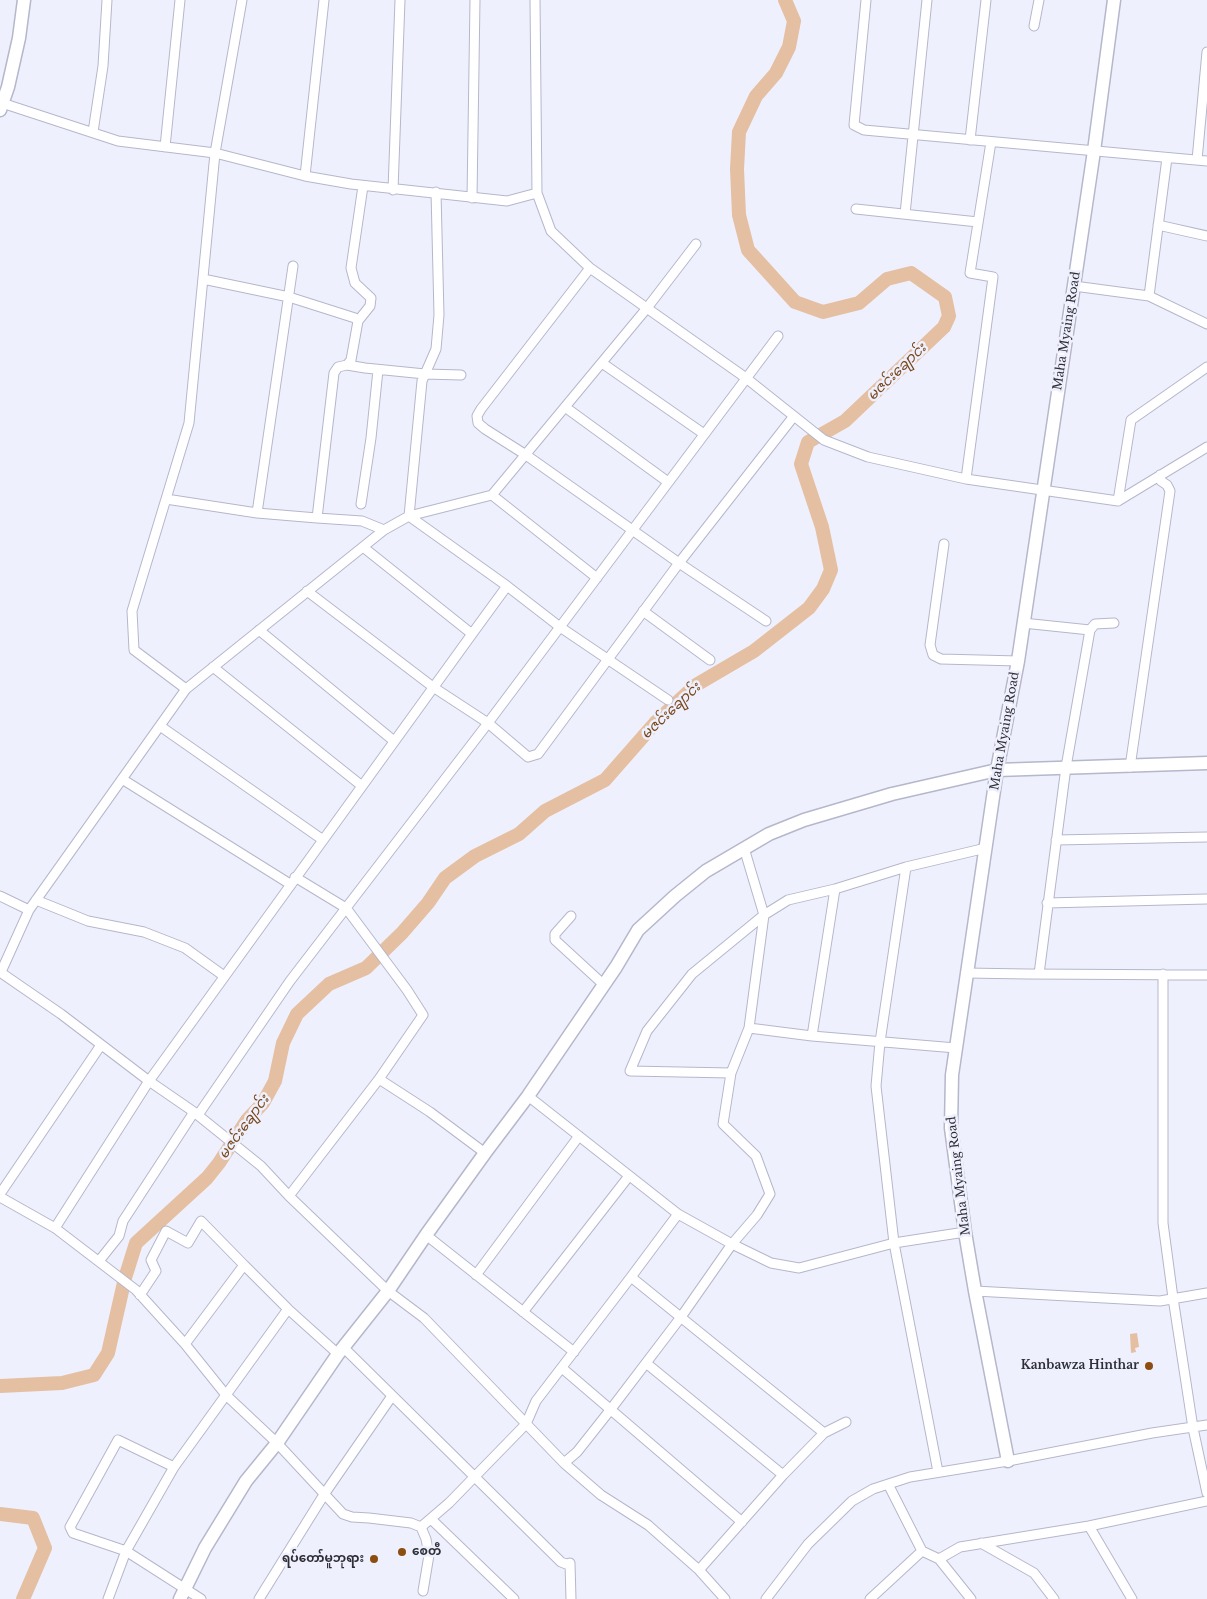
<!DOCTYPE html>
<meta charset="utf-8">
<style>
body{margin:0}
canvas{display:block;background:#eff0fd}
</style>
<canvas width="1207" height="1599"></canvas>
<script>
const context = document.querySelector('canvas').getContext('2d');
context.lineJoin = 'round';
function fillPath(path, color) {
  context.fillStyle = color;
  context.fill(path, 'evenodd');
}
function toPath(rows) {
  const path = new Path2D();
  for (const r of rows) {
    path.moveTo(r[0], r[1]);
    for (let i = 2; i < r.length; i += 2) path.lineTo(r[i], r[i + 1]);
  }
  return path;
}
function stroke(path, color, width, dash) {
  context.strokeStyle = color;
  context.lineWidth = width;
  context.lineCap = dash ? 'butt' : 'round';
  context.setLineDash(dash || []);
  context.stroke(path);
}
function write(font, color, halo, rows, align = 'center') {
  context.font = font + ' "Libre Baskerville","Noto Sans Myanmar",serif';
  context.lineWidth = 5;
  context.setLineDash([]);
  context.textBaseline = 'middle';
  context.strokeStyle = halo;
  context.fillStyle = color;
  for (const [text, x, y, turn = 0] of rows) {
    context.save();
    context.translate(x, y);
    context.rotate((+turn || 0) * Math.PI / 180);
    context.textAlign = isNaN(turn) ? turn : align;
    if (halo) context.strokeText(text, 0, 0);
    context.fillText(text, 0, 0);
    context.restore();
  }
}
const water = toPath([
 [1137,1333,1139,1347,1135,1348,1136,1352,1131,1353,1130,1334]
]);
const river = toPath([
 [0,1386,62,1383,94,1375,108,1353,125,1278,136,1243,207,1178,219,1163,247,1120,263,1103,275,1081,283,1043,297,1014,329,984,366,968,402,933,428,903,445,878,475,856,519,834,545,811,605,780,655,723,696,685,754,651,809,608,823,589,831,570,822,527,801,464,808,442,845,421,944,327,949,316,945,297,911,273,887,279,859,303,823,312,795,302,748,250,739,215,737,169,739,132,756,96,776,73,789,47,794,21,785,0],
 [0,1514,33,1518,45,1548,23,1599]
]);
const street = toPath([
 [242,0,215,153,189,423,132,611,134,650,186,689,384,530,409,516,492,495,647,308,696,244],
 [535,0,537,193,551,231,590,268,746,378,824,440,868,457,966,479,1118,501,1207,447],
 [866,0,854,125,864,130,1207,161],
 [1034,26,1039,0],
 [2,103,118,141,215,153,305,176,351,184,507,201,537,193],
 [93,132,103,66,107,0],
 [970,140,986,0],
 [165,147,180,0],
 [1197,160,1207,52],
 [305,176,324,0],
 [393,190,400,0],
 [436,192,439,315,436,349,422,381,409,516,507,586,560,627,668,700],
 [472,198,475,0],
 [856,209,978,222],
 [905,214,927,0],
 [1158,225,1207,236],
 [590,268,481,409,477,416,478,423,485,429,526,455,679,563,766,621],
 [203,279,289,297,355,318,358,321],
 [1074,286,1149,296,1207,324],
 [1149,296,1167,158],
 [602,363,704,434],
 [347,365,365,368,425,374,461,375],
 [565,407,668,482],
 [966,479,993,277,970,273,991,142],
 [492,495,597,578],
 [166,499,257,513,317,518,334,373,338,367,347,365,351,360,358,321,370,306,371,298,355,283,351,268,363,186],
 [1118,501,1131,420,1207,367],
 [361,504,371,438,378,370],
 [257,513,293,266],
 [317,518,362,521,384,530],
 [944,544,930,645,933,655,941,659,1018,661],
 [307,591,433,687,488,723,528,757,538,754,679,563,794,416],
 [643,611,710,660],
 [1023,623,1090,630,1066,767,1039,974],
 [259,630,394,741],
 [1090,630,1095,624,1114,623],
 [472,634,507,586],
 [213,667,362,786],
 [160,726,323,840],
 [1130,767,1170,491,1167,485,1161,481,1160,475],
 [122,779,290,884],
 [1056,840,1207,837],
 [906,867,880,1042,876,1086,894,1243,938,1472],
 [0,896,29,910],
 [36,900,88,921,144,932,185,948,224,976],
 [1047,903,1207,899],
 [571,916,555,934,555,940,604,985],
 [0,972,61,1014,149,1081,194,1112,261,1166,289,1196,388,1291,424,1318,564,1463,601,1495,648,1525,699,1570],
 [1,972,29,910,186,689],
 [966,973,1027,974,1207,975],
 [1163,974,1163,1223,1173,1298,1193,1428,1207,1493],
 [749,1028,812,1036,956,1048],
 [812,1036,835,889],
 [731,1073,630,1071,647,1031,692,974,764,915,788,900,835,889,906,867,986,848],
 [379,1079,430,1112,485,1153],
 [528,1096,678,1214,631,1277,824,1433,783,1475,699,1570,725,1599],
 [198,1115,290,981,346,908,295,877],
 [0,1194,101,1045],
 [289,1196,379,1079,423,1015,407,990,346,908,488,723,778,336],
 [0,1197,55,1228,136,1290,185,1344,226,1395,277,1443,343,1514,352,1517,369,1518,411,1523,421,1527,426,1539,429,1555,423,1591],
 [678,1214,732,1244,771,1263,799,1268,894,1243,965,1232],
 [55,1228,149,1081,472,634,363,547],
 [426,1235,574,1352],
 [99,1261,119,1236,123,1221,194,1112],
 [476,1275,579,1136],
 [975,1291,1160,1301,1207,1293],
 [140,1295,156,1271,151,1260,166,1231,188,1243,201,1221,244,1265],
 [523,1312,629,1176],
 [185,1344,244,1265,288,1309,338,1354],
 [343,1347,561,1562,566,1564,570,1563,571,1599],
 [646,1363,783,1475],
 [562,1368,742,1522],
 [824,1433,846,1422],
 [564,1463,577,1452,611,1409,681,1317,732,1244,757,1215,770,1194,756,1156,723,1124,731,1073,749,1028,764,915,744,848],
 [174,1467,118,1440,70,1527,73,1533,126,1551,201,1599],
 [888,1484,922,1551,939,1559,971,1599],
 [431,1519,514,1599],
 [1089,1526,1132,1599],
 [421,1527,449,1503,526,1424,536,1401,631,1277],
 [981,1543,1034,1573,1054,1599],
 [939,1559,960,1547,1089,1526,1207,1501],
 [108,1599,126,1551,174,1467,288,1309],
 [259,1599,325,1493,392,1396],
 [766,1599,808,1544,852,1501,873,1489,910,1477,1008,1461,1152,1433,1207,1425],
 [870,1599,922,1551]
]);
const secondary = toPath([
 [0,110,8,87,19,38,24,0],
 [1008,1461,975,1291,965,1232,951,1128,952,1075,997,770,1018,661,1094,151,1114,0],
 [180,1599,205,1548,246,1481,277,1443,338,1354,388,1291,426,1235,485,1153,528,1096,616,967,638,930,675,896,706,871,769,834,804,820,892,794,997,770,1207,763]
]);
const markers = [
 [1149,1366,5,"#8b4d10"],
 [402,1552,5,"#8b4d10"],
 [374,1559,5,"#8b4d10"]
];
const streetNames = [
 ["Maha Myaing Road",1067,331,-81],
 ["Maha Myaing Road",1005,731,-80],
 ["Maha Myaing Road",959,1176,-97]
];
const poiNames = [
 ["Kanbawza Hinthar",1139,1366],
 ["စေတီ",412,1552,"left"],
 ["ရပ်တော်မူဘုရား",364,1559]
];
const waterNames = [
 ["မဇင်းချောင်း",897,372,-44],
 ["မဇင်းချောင်း",671,711,-43],
 ["မဇင်းချောင်း",244,1127,-54]
];
fillPath(water, '#e5bfa2');
stroke(river, '#e5bfa2', 14);
stroke(street, '#b5b7cb', 11);
stroke(secondary, '#b5b7cb', 15);
stroke(street, '#fff', 9);
stroke(secondary, '#fff', 12);
for (const [x, y, r, color] of markers) {
  const dot = new Path2D();
  dot.arc(x, y, r, 0, 2 * Math.PI);
  context.fillStyle = color;
  context.fill(dot);
  stroke(dot, '#eff0fd', 2);
}
write('12px', '#2e2e36', '#eff0fd', streetNames);
write('bold 12px', '#2e2e36', '#eff0fd', poiNames, 'right');
write('italic 14px', '#774619', '#eff0fd', waterNames);
</script>
